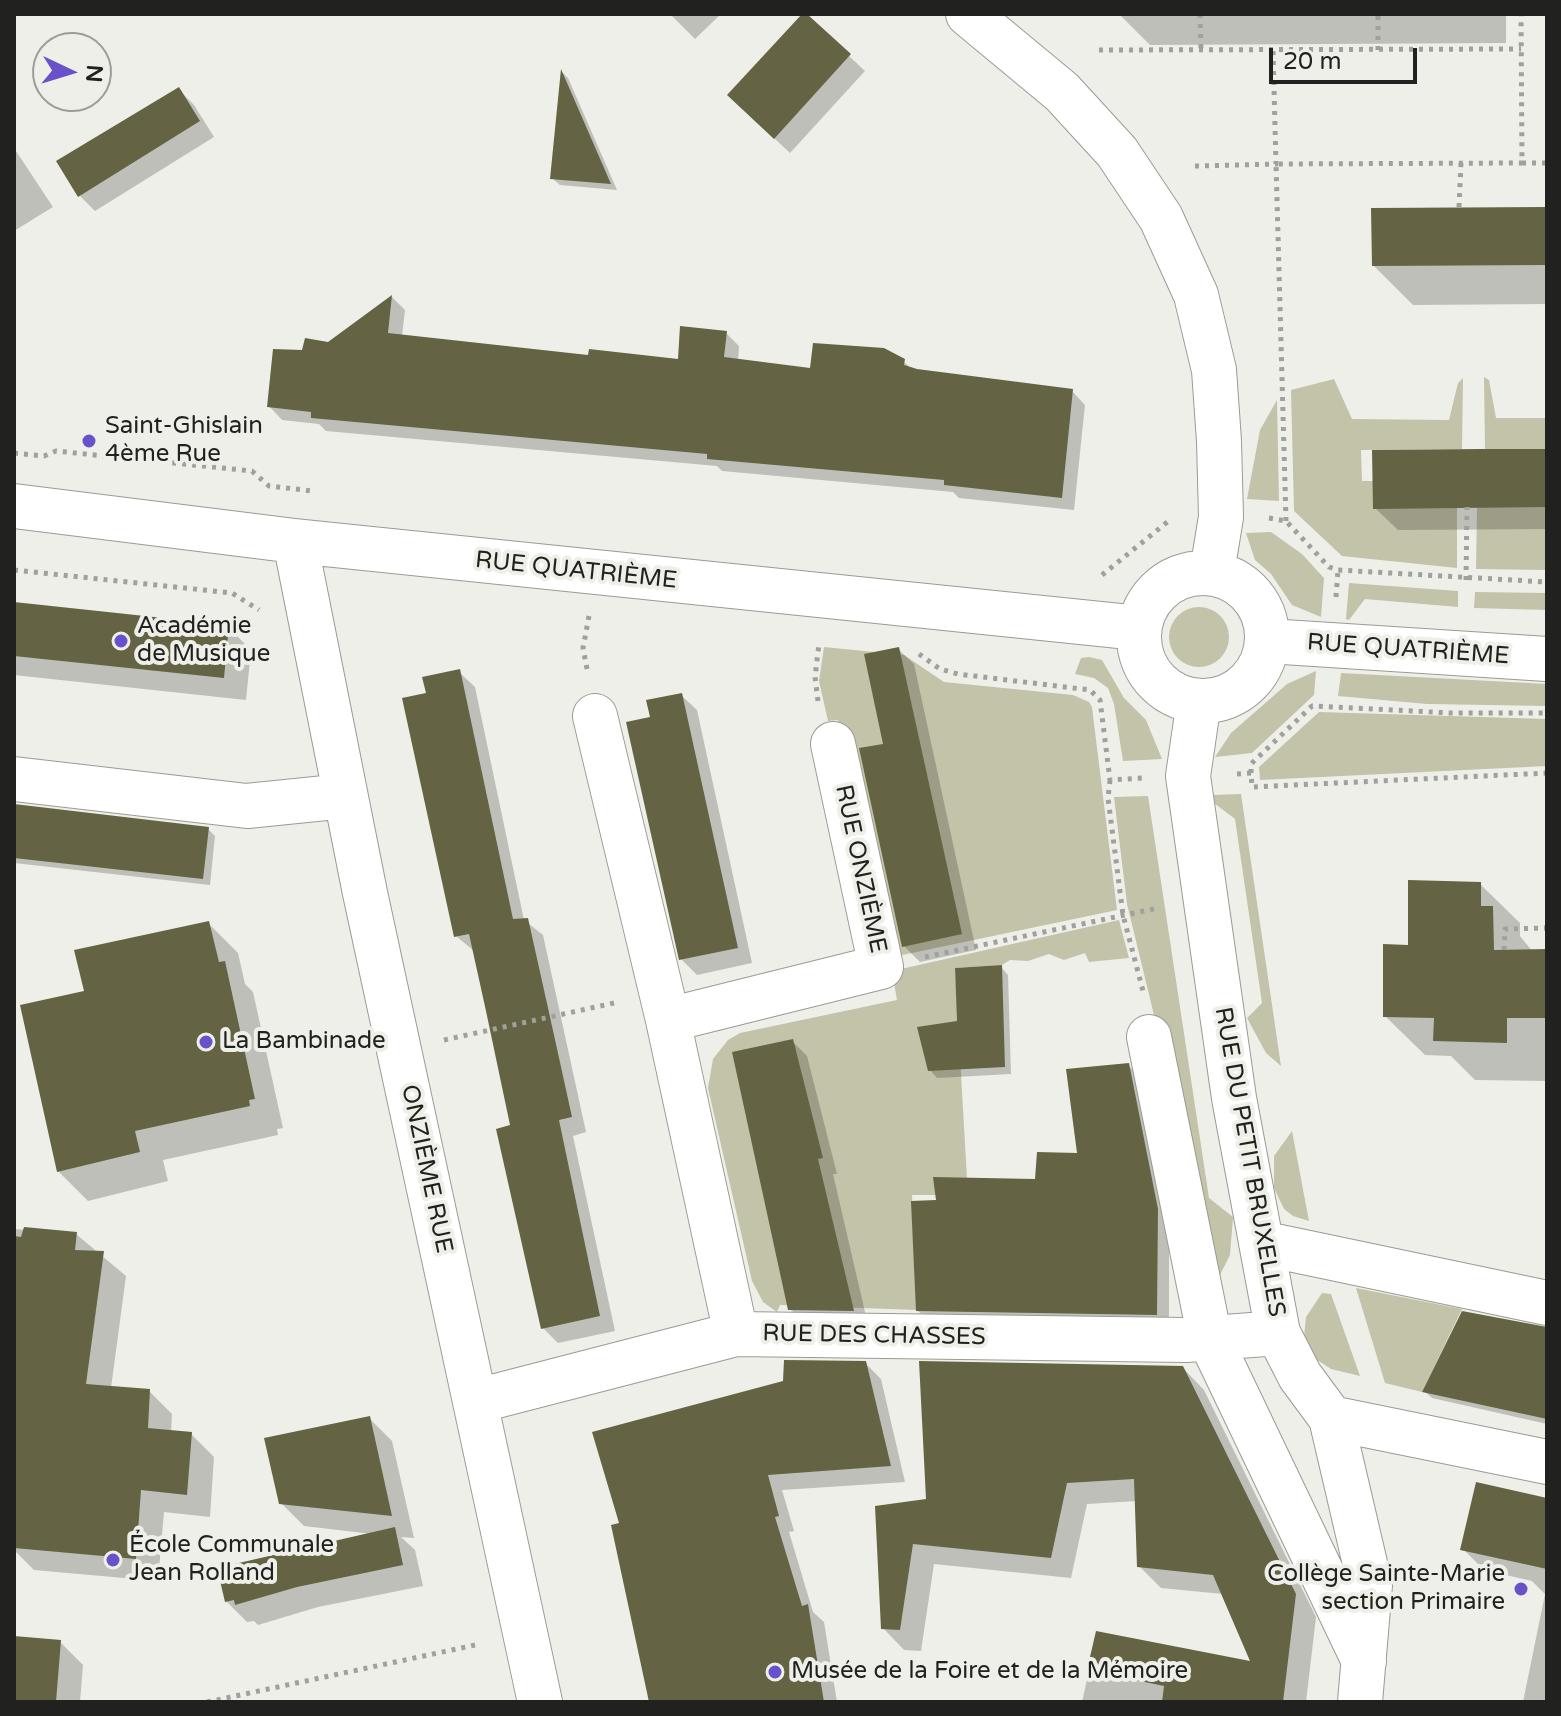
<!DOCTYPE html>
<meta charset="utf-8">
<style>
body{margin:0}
#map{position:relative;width:1561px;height:1716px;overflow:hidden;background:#efefe9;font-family:"Varela Round",sans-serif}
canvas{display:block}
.frame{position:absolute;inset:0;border:16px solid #21211f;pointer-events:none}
.north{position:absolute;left:32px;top:32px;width:80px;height:80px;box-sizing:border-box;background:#efefe9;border:2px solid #9d9d98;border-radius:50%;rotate:94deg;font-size:22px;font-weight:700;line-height:32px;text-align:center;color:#21211f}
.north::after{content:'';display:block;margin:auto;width:28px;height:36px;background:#6951ca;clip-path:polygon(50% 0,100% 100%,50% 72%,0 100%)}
.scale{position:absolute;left:1269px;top:48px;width:148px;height:36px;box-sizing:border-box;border:4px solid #21211f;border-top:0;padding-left:10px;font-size:24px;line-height:28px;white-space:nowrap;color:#21211f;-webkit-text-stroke:6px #efefe9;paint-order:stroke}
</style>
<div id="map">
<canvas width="1561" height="1716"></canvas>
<div class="frame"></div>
<div class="north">N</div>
<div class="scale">20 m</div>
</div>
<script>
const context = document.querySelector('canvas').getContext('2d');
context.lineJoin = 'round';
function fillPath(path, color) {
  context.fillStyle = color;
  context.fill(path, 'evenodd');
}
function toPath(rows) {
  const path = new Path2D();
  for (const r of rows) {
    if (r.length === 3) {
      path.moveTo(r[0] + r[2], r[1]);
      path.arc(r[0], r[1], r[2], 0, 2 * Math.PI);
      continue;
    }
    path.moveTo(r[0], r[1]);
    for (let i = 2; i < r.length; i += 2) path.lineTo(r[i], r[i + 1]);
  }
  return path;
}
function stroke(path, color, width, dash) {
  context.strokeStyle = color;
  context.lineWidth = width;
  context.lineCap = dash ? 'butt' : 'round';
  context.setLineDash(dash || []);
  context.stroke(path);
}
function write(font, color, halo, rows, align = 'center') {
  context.font = font + ' "Varela Round",sans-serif';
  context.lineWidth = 8;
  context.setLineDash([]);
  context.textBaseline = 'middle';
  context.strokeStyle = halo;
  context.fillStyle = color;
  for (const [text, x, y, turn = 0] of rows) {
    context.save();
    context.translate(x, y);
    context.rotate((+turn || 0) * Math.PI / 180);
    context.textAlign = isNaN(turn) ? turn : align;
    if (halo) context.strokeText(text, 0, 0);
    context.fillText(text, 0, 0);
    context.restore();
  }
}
const green = toPath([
 [1484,377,1489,380,1496,418,1547,418,1547,449,1485,449],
 [1463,378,1462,449,1361,450,1362,481,1373,481,1457,507,1457,568,1342,556,1294,511,1291,390,1334,379,1352,419,1449,420,1458,383],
 [1277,400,1279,501,1247,499,1260,430],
 [1547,506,1547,570,1476,569,1477,507],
 [1271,532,1302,554,1324,578,1321,617,1292,605,1271,574,1255,560,1246,533],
 [1349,583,1458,591,1458,607,1365,599,1349,620,1346,619],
 [1475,592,1547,593,1547,610,1474,608],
 [1199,637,30],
 [824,647,904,655,944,682,1073,695,1089,702,1092,707,1117,910,888,958,838,720,828,721,819,681],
 [1089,657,1102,660,1124,698,1146,720,1162,759,1123,761,1114,704,1108,688,1094,678,1075,674,1081,658],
 [1316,671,1314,695,1252,753,1215,757,1231,733,1287,684],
 [1341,673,1547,684,1547,706,1427,704,1338,696],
 [1319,712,1547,719,1547,766,1260,780,1259,767],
 [1241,794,1281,1066,1266,1053,1247,1018,1262,1003,1235,819,1214,803,1212,795],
 [1148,796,1209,1198,1233,1217,1230,1255,1218,1279,1127,904,1114,797],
 [1119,920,1129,958,1089,962,1085,953,1064,960,1049,954,1028,961,1010,960,1002,965,955,968,967,1179,940,1195,912,1195,917,1310,780,1305,777,1312,763,1302,752,1281,708,1088,713,1059,728,1040,740,1033,897,1000,892,971],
 [1292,1131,1309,1221,1293,1216,1284,1209,1274,1188,1274,1156],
 [1356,1288,1462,1309,1422,1392,1385,1383],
 [1322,1293,1331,1294,1360,1376,1331,1369,1311,1356,1304,1337,1306,1317]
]);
const shadow = toPath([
 [670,14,721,14,695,39],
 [804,14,865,71,790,153,745,111],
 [1119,14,1506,14,1506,43,1150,45],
 [563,73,568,78,617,190,560,185,552,178],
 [178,89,194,105,214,137,95,211,80,196],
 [14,148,53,207,14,231],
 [1547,209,1547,304,1413,305,1374,266],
 [392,297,405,310,402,336,590,357,680,362,726,333,739,346,738,361,812,370,903,361,912,369,1072,391,1085,405,1074,510,959,498,953,492,722,471,717,466,326,431,319,424,282,420,269,406,304,352,329,344],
 [1547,451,1547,529,1398,530,1375,508],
 [14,604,228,627,251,650,246,700,14,675],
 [898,649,914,664,976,950,920,962,904,946,885,745],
 [459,672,475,687,524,920,543,935,586,1132,573,1136,615,1331,558,1343,543,1328,512,1127,474,951,456,936,428,694],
 [681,695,697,710,752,963,697,975,681,959,652,719],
 [14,806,208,829,215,836,210,885,14,863],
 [1480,884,1520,923,1520,936,1532,951,1547,952,1546,1081,1475,1080,1451,1056,1425,1055,1385,1016,1410,947],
 [209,924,238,953,245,984,253,992,283,1128,277,1129,278,1135,163,1160,168,1181,88,1201,58,1171,86,992],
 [1001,967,1008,975,1011,1074,937,1078,930,1070],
 [792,1041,807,1056,837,1174,833,1174,868,1325,806,1324,790,1309],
 [1128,1065,1141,1078,1169,1217,1169,1327,932,1324,918,1311,939,1202,1037,1181,1080,1155],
 [14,1229,76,1234,126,1276,111,1388,149,1391,172,1414,171,1432,191,1434,214,1457,210,1517,164,1512,158,1581,34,1570,14,1550],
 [1547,1331,1547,1424,1432,1398,1424,1391],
 [865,1363,881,1379,905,1482,782,1490,794,1531,789,1532,813,1612,824,1622,837,1702,653,1702,622,1524],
 [1183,1368,1204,1390,1316,1617,1306,1702,1082,1702,1097,1634,1254,1664,1223,1594,1161,1588,1139,1566,1137,1501,1087,1504,1071,1578,934,1564,921,1651,904,1650,883,1628,928,1500],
 [369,1418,392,1441,414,1538,401,1537,415,1550,423,1586,318,1607,258,1625,254,1621,247,1622,226,1601,372,1534,304,1526,281,1503],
 [1547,1500,1547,1702,1523,1702,1545,1594,1532,1581,1484,1570,1463,1549],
 [14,1638,60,1642,83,1665,80,1702,14,1702]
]);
const building = toPath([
 [802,14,807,14,851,54,774,139,727,95],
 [561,69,611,184,550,179],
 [179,87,200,121,78,197,56,161],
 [1547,207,1547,265,1372,266,1371,208],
 [392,295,388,333,588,355,589,349,678,359,680,326,727,331,724,357,810,368,813,343,884,348,905,359,904,365,917,369,1073,389,1062,498,944,485,944,480,707,459,707,454,311,418,311,412,267,407,273,349,302,350,305,338,328,342],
 [1480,449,1547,449,1547,507,1373,509,1372,450],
 [14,602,229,625,224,678,14,656],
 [899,647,962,934,902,947,859,748,883,744,864,654],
 [460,669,513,919,528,918,554,1035,572,1117,559,1120,600,1316,541,1329,496,1129,510,1125,486,1011,469,934,454,937,402,698,426,693,422,677],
 [682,693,738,948,679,960,626,722,650,717,646,700],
 [14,804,209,827,203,879,14,858],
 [1408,880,1481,882,1481,906,1493,906,1494,950,1547,949,1546,1018,1507,1018,1507,1043,1433,1041,1434,1018,1383,1017,1383,944,1408,945],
 [209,921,219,962,225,961,255,1099,249,1100,250,1106,135,1131,140,1152,57,1172,20,1005,84,991,74,950],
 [1002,965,1005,1067,928,1071,917,1027,957,1021,955,968],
 [793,1039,823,1158,818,1159,854,1311,788,1310,732,1052],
 [1129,1063,1158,1209,1157,1315,916,1311,911,1201,936,1200,933,1177,1035,1179,1037,1152,1077,1153,1066,1069],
 [24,1227,77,1232,75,1250,104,1251,86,1384,150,1389,148,1428,192,1432,187,1495,141,1490,136,1559,14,1548,14,1236,21,1237],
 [1462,1311,1547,1327,1547,1419,1422,1392],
 [784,1360,866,1361,891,1466,768,1475,779,1516,775,1517,802,1606,808,1604,824,1702,649,1702,611,1525,619,1523,592,1432,783,1381],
 [919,1361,1183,1366,1296,1594,1283,1702,1162,1702,1164,1686,1087,1670,1096,1631,1250,1661,1213,1575,1137,1567,1134,1479,1067,1483,1051,1558,913,1544,900,1630,881,1629,875,1506,926,1499],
 [370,1416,392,1516,279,1504,264,1438],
 [1476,1482,1547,1498,1547,1569,1460,1550],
 [395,1527,403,1565,297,1587,235,1605,234,1600,225,1602,217,1568],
 [14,1636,61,1640,56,1702,14,1702]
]);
const path = toPath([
 [1200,14,1201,50],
 [1099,50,1521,49],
 [1378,50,1378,14],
 [1522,163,1547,163],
 [1195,166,1276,164,1273,50],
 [1459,207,1461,163],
 [14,453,44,456,56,451,252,471,269,486,313,491],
 [1269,518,1286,521,1329,567,1338,570,1547,582],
 [1286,521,1276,164,1522,163,1521,14],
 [14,570,232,593,259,610],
 [1102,575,1171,519],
 [1466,580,1467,507],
 [1336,597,1338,570],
 [919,654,940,669,958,674,1090,690,1100,700,1110,780,1143,778],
 [587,669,583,648,589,616],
 [818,701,815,677,819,644],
 [1251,773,1251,764,1312,706,1451,713,1547,713],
 [1237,774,1251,773,1252,787,1547,773],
 [1110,780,1108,798,1123,915,1143,991],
 [1504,950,1505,929,1547,928],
 [925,957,1158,908],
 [444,1040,614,1003],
 [207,1702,480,1644]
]);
const minor = toPath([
 [968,14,1062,92,1117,152,1161,218,1196,295,1214,370,1219,441,1221,517,1212,572],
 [14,506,295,541,1139,628],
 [295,541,365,893,540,1702],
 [1203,637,64],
 [1268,641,1547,659],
 [1199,701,1188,776,1234,1098,1278,1333,1300,1376,1331,1418,1370,1585,1360,1702],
 [595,716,668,1020],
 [14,779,247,806,345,796],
 [1149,1037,1210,1339,1364,1661],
 [1261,1243,1547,1303],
 [736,1334,668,1020,881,967,833,744],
 [477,1401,736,1334,1186,1340,1278,1333],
 [1331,1418,1547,1462]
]);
const markers = [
 [89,441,8,"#6951ca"],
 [121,641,8,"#6951ca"],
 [206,1042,8,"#6951ca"],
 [113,1560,8,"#6951ca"],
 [1521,1589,8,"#6951ca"],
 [775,1672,8,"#6951ca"]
];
const poiNames = [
 ["Saint-Ghislain",105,427],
 ["4ème Rue",105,455],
 ["Académie",137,627],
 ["de Musique",137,655],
 ["La Bambinade",222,1042],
 ["École Communale",129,1546],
 ["Jean Rolland",129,1574],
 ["Collège Sainte-Marie",1505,1575,"right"],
 ["section Primaire",1505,1603,"right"],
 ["Musée de la Foire et de la Mémoire",791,1672]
];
const streetNames = [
 ["RUE QUATRIÈME",576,571,6],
 ["RUE QUATRIÈME",1408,650,4],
 ["RUE ONZIÈME",860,869,78],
 ["RUE DU PETIT BRUXELLES",1249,1162,80],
 ["ONZIÈME RUE",426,1169,78],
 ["RUE DES CHASSES",874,1336,1]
];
fillPath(green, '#c3c3a9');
fillPath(shadow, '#0003');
fillPath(building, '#646343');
stroke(minor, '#9b9b95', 46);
stroke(path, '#a0a09c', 5, [4, 6]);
stroke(minor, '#fff', 44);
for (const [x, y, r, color] of markers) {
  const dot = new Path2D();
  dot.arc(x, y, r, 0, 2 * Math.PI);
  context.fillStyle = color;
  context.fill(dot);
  stroke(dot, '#efefe9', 3);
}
write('24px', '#21211f', '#efefe9', poiNames, 'left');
write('24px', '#21211f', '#efefe9', streetNames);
</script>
